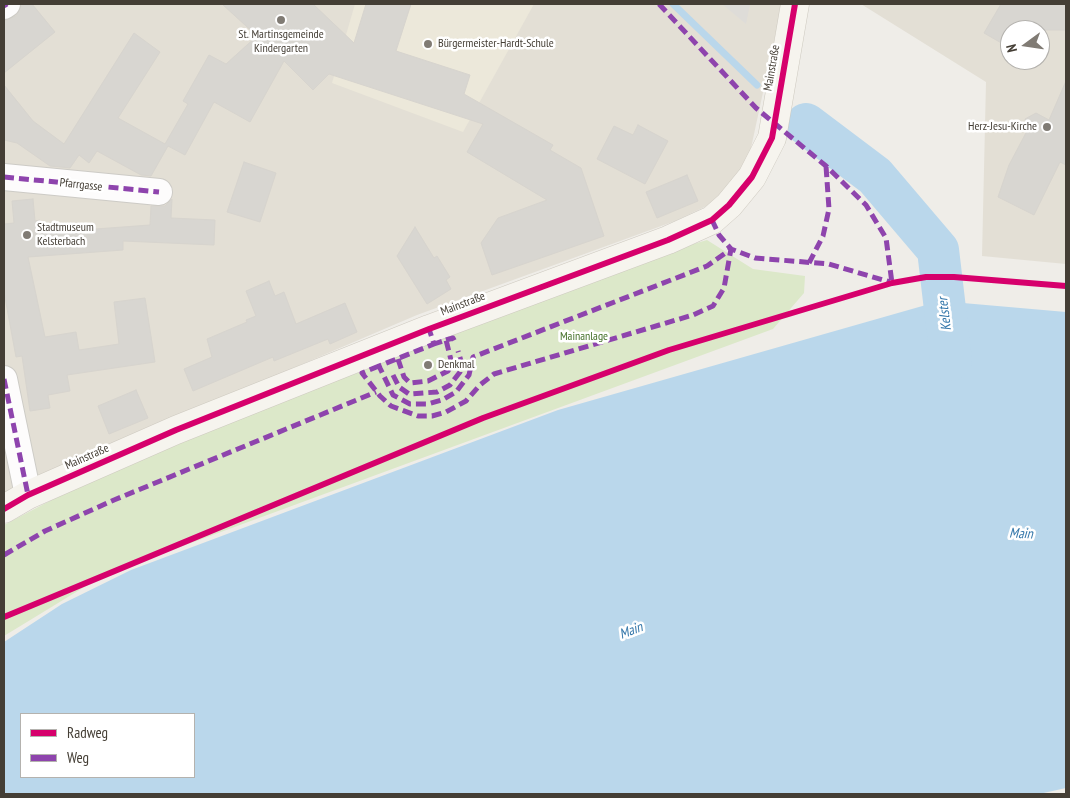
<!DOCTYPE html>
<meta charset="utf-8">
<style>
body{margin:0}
#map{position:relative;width:1070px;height:798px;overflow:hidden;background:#efede8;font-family:"PT Sans Narrow",sans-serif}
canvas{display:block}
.frame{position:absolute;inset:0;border:5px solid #443e35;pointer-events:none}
.legend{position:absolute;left:20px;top:713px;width:175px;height:65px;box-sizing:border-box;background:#fff;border:1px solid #b4b2ae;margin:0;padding:6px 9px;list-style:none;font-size:15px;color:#443e35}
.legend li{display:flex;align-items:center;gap:10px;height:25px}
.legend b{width:25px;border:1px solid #b4b2ae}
.north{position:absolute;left:1000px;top:20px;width:50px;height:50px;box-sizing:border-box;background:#fff;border:1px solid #b4b2ae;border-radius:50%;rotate:256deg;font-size:14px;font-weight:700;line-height:20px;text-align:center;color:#443e35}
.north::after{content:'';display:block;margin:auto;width:18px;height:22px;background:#807b74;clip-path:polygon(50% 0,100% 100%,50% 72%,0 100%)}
</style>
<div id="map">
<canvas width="1070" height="798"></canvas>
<div class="frame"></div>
<ul class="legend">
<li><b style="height:6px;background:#d6006c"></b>Radweg</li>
<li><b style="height:6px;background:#8e44ad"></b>Weg</li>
</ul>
<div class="north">N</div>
</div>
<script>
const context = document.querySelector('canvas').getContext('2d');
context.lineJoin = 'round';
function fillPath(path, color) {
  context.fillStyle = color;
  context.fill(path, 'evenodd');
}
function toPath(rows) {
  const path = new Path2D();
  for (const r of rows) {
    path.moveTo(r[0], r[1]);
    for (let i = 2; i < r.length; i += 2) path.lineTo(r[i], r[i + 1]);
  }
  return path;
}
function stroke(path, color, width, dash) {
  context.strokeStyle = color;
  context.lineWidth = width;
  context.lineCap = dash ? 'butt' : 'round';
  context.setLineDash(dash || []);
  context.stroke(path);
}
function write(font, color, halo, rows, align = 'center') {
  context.font = font + ' "PT Sans Narrow",sans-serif';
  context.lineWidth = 5;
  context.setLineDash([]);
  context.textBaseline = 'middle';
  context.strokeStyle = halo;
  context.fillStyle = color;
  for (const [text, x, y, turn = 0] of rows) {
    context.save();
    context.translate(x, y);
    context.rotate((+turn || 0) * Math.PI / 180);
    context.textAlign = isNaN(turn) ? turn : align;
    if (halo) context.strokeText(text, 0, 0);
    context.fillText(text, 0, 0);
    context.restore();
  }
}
const residential = toPath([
 [4,4,782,4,748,162,715,202,675,221,417,315,50,472,4,498],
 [861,4,1066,4,1066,264,982,256,986,82],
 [1010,30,1040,30,1040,60,1010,60]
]);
const education = toPath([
 [355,4,534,4,463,132,332,83]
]);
const green = toPath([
 [707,240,753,269,805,276,804,293,773,329,104,575,4,636,4,525,181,432,580,277]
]);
const parking = toPath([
 [722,4,750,4,746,24]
]);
const water = toPath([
 [940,301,1066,312,1066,788,1039,794,4,794,4,642,62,604,131,570,558,410],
 [21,714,194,714,194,777,21,777]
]);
const stream = toPath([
 [673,4,757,85]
]);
const river = toPath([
 [806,124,875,176,938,250,951,360]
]);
const building = toPath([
 [22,4,32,4,55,32,4,73,4,21,16,16,22,4],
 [222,4,313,4,354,43,366,4,411,4,396,51,470,75,464,94,553,145,550,150,581,168,604,236,492,275,481,243,498,218,547,200,467,152,483,124,329,74,313,90,284,61,250,122,214,102,185,155,168,146,151,176,141,175,97,151,89,163,79,155,70,168,50,166,17,143,4,140,4,85,33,121,64,144,134,33,160,52,118,118,165,144,188,104,183,101,209,55,226,64,257,36,222,4],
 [1001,4,1066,4,1066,30,1014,30,1010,28,1010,48,984,33,1001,4],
 [1066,81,1066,165,1060,162,1034,215,998,197,1009,165,1028,129,1025,119,1036,113,1049,120,1066,81],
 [638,125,668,141,645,184,597,159,614,126,633,135,638,125],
 [244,162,276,173,260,222,227,212,244,162],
 [687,175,698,201,657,218,646,192,687,175],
 [33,199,35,221,40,220,42,230,82,226,82,230,150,225,151,206,165,206,172,199,171,218,215,220,214,245,123,241,123,250,28,257,45,337,76,332,79,350,119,344,114,302,145,298,155,362,67,375,70,391,48,395,50,408,30,411,22,356,16,357,4,292,4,224,14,223,12,201,33,199],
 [415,227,434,258,437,256,450,277,446,280,451,289,427,304,397,256,415,227],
 [269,281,275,296,284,292,296,324,345,303,357,332,330,344,328,339,274,361,273,357,193,391,184,369,212,357,207,339,247,322,246,320,256,316,246,291,269,281],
 [136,390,148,418,109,434,98,406,136,390]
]);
const street = toPath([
 [4,6,7,4],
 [4,177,159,192],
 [4,379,28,495]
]);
const secondary = toPath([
 [4,509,28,495,176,430,429,329,668,240,712,220,729,205,752,177,772,138,795,4]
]);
const quiet = toPath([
 [659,4,756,108,826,166,866,205,886,238,892,283],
 [4,6,7,4],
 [4,177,159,192],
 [712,220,719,235,731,249,755,258,829,264,890,282],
 [809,263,823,236,829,209,826,166],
 [446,340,453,338,455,342],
 [398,359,404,377,410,383,428,381,448,371,452,364,446,340,434,344],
 [379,366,362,373,380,396,391,406,418,416,432,416,446,412,466,401,480,385,494,374,693,315,713,306,724,288,731,249,707,266,473,357,469,375,456,392,442,400,428,404,410,404,393,395,379,366,434,344,429,329],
 [393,375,399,387,409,394,437,392,450,385,460,372,461,361,458,351],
 [4,379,28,495],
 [4,555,45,531,114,500,376,392]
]);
const cycleway = toPath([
 [4,509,28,495,176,430,429,329,668,240,712,220,729,205,752,177,772,138,795,4],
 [4,617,483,418,669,350,892,283,926,277,954,277,1066,286]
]);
const markers = [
 [281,20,5,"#807b74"],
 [428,44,5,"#807b74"],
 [1047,127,5,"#807b74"],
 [27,235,5,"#807b74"],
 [428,365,5,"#807b74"]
];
const poiNames = [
 ["St. Martinsgemeinde",281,35,"center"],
 ["Kindergarten",281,49,"center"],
 ["Bürgermeister-Hardt-Schule",438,44],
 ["Herz-Jesu-Kirche",1037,127,"right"],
 ["Stadtmuseum",37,228],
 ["Kelsterbach",37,242],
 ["Denkmal",438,365]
];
const streetNames = [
 ["Mainstraße",772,68,-80],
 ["Pfarrgasse",81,185,6],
 ["Mainstraße",463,304,-21],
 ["Mainstraße",87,457,-24]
];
const parkNames = [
 ["Mainanlage",584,337]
];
const waterNames = [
 ["Kelster",945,314,-97],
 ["Main",1021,534,2],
 ["Main",631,631,-21]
];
fillPath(residential, '#e3dfd5');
fillPath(education, '#ece8da');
fillPath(green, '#dce8c9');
fillPath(parking, '#dedcd8');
fillPath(water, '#bad7eb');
stroke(stream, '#bad7eb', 7);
stroke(river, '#bad7eb', 42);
fillPath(building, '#d8d6d1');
stroke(building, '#d7d4ce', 1);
stroke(street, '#cdcbc6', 28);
stroke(secondary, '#cecac0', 29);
stroke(street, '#fdfcfc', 26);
stroke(secondary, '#f6f4ee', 28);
stroke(quiet, '#8e44ad', 5, [10, 5]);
stroke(cycleway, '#d6006c', 6);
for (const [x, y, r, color] of markers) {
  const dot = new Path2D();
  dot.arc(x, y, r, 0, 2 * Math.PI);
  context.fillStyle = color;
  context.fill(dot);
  stroke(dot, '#fff', 2);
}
write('12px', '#443e35', '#fff', poiNames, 'left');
write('12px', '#443e35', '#fff', streetNames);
write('12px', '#46722b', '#fff', parkNames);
write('italic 14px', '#3477aa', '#fff', waterNames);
</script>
